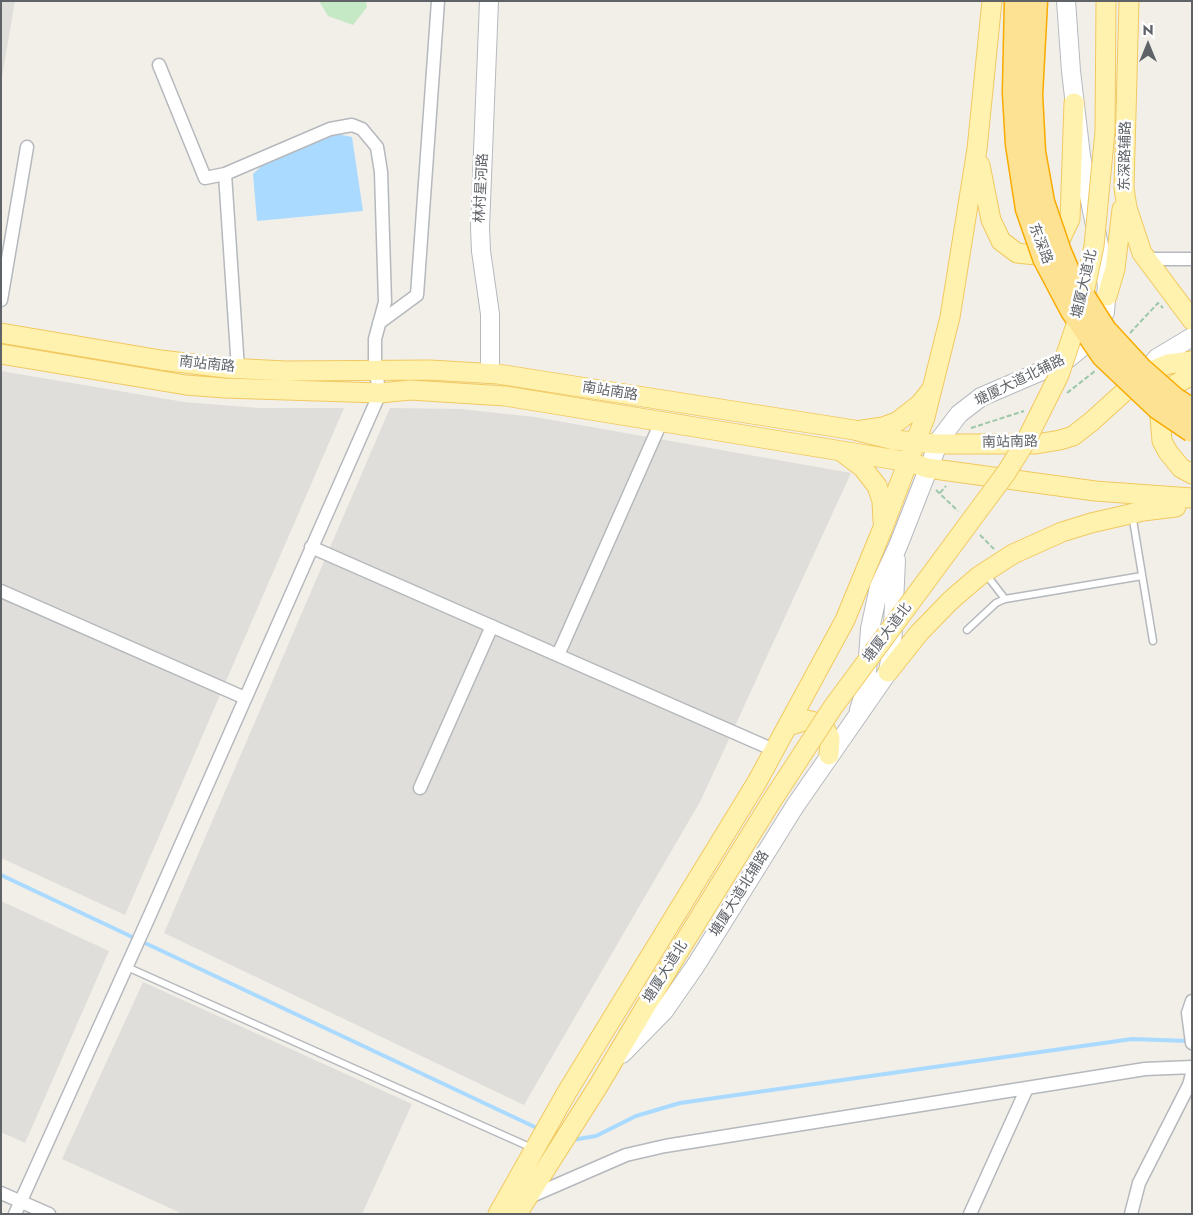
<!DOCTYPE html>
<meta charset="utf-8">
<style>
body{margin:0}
#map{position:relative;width:1193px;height:1215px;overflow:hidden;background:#f1efe8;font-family:Jost,sans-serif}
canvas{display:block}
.frame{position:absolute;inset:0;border:2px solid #5f6368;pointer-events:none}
.north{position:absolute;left:1123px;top:20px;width:50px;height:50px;-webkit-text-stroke:4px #fff;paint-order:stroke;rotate:0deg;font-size:14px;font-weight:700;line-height:20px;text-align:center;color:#5f6368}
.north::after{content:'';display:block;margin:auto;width:18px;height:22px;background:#5f6368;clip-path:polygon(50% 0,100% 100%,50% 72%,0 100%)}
</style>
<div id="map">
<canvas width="1193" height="1215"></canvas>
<div class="frame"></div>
<div class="north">N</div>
</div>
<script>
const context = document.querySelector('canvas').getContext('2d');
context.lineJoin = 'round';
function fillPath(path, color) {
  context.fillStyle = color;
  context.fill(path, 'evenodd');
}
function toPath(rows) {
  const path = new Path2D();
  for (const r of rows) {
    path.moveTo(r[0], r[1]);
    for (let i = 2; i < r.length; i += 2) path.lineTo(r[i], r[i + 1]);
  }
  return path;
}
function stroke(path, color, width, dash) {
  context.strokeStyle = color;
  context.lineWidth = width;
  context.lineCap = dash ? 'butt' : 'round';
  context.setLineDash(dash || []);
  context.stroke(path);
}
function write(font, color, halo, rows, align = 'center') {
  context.font = font + ' Jost,"Noto Sans SC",sans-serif';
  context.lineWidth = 5;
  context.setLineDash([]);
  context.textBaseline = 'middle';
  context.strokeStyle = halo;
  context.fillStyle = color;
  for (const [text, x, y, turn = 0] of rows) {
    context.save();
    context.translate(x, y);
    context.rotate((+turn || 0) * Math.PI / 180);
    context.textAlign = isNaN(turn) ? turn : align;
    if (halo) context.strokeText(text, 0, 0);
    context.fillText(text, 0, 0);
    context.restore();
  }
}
const industrial = toPath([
 [1,1,15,1,1,83],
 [1,371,184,402,259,408,344,408,125,915,1,858],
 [390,408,460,409,535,417,851,473,701,800,524,1105,164,933],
 [1,901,109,951,25,1143,1,1132],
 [143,982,412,1104,362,1214,183,1214,62,1159]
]);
const green = toPath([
 [319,1,366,1,367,7,353,25,328,16]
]);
const water = toPath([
 [332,133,352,137,363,211,257,221,253,174,271,157]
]);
const stream = toPath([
 [1,875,539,1129],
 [572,1140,596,1136,636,1116,680,1103,1132,1039,1188,1041]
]);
const path = toPath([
 [1130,333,1158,303,1163,308],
 [1067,393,1095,371],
 [971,428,1024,411],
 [936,490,958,511],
 [940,493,946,486],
 [980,535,994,549]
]);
const lane = toPath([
 [1132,514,1153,641],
 [985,573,1005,599],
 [967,630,996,603,1005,599,1142,576],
 [127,967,532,1148]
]);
const street = toPath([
 [225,174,238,369],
 [1148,259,1192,259],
 [1,300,27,147],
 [379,323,417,295,438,1],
 [311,547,774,750],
 [1,591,245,698],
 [558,655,662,420],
 [420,788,492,626],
 [1192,1001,1188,1013,1192,1043],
 [1,1193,49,1214],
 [527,1198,626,1155,665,1146,1145,1069,1192,1067],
 [15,1214,149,917,380,393,375,370,375,339,385,302,381,172,377,147,362,129,352,125,330,129,225,174,205,178,159,65],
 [970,1214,1027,1088],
 [1131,1214,1139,1183,1189,1085,1192,1074]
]);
const secondary = toPath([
 [489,1,480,227,481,251,490,314,490,373],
 [1144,374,1157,358,1192,337],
 [859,710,866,687,870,629,879,587,898,546,940,439,959,414,981,397,1065,361,1090,341,1105,312,1107,285,1081,156,1071,71,1066,1],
 [622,1054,664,1011,696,965,795,806,888,672,892,648,896,560]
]);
const primary = toPath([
 [1129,1,1124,188,1127,208,1142,253,1192,320],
 [980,165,991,220,1001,241,1017,253,1036,255,1044,252,1060,240,1070,219,1074,103],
 [1107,296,1115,269,1122,209],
 [1,333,161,360,226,368,286,371,430,370,498,374,854,430,894,440,937,444,1036,444,1060,440,1073,436,1091,422,1144,374,1168,364,1192,361],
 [1,354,186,385,224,388,380,393,410,390,505,396,909,462,927,468,1095,491,1192,498],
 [1192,375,1176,384,1168,394,1160,417,1162,441,1168,452,1181,468,1192,474],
 [862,430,883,427,897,422,920,404,931,390],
 [842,452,863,468,877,486,882,501,883,521],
 [888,672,919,633,950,601,979,576,1013,554,1062,532,1091,523,1143,511,1176,507],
 [788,726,807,720,822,724,830,738,829,755],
 [498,1214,567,1092,757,782,845,620,882,530,925,417,950,317,977,149,992,1],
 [517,1214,597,1088,674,959]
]);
const primaryBridge = toPath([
 [674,959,771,802,833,707,1006,473,1026,441,1059,375,1079,316,1094,246,1105,131,1106,1]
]);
const highwayBridge = toPath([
 [1016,1,1014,93,1017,144,1027,209,1044,258,1072,311,1103,356,1158,408,1192,431],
 [1036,1,1031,95,1034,152,1043,202,1060,252,1069,273,1105,330,1141,369,1175,399,1192,410]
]);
const streetNames = [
 ["东深路辅路",1126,156,-89],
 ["林村星河路",482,188,-87],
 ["东深路",1040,244,69],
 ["塘厦大道北",1085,284,-77],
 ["南站南路",207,365,6],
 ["塘厦大道北辅路",1020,381,-26],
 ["南站南路",610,392,9],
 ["南站南路",1010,443,-1],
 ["塘厦大道北",888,633,-53],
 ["塘厦大道北辅路",740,894,-58],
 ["塘厦大道北",666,972,-58]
];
fillPath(industrial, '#e0deda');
fillPath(green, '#c5e8c5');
fillPath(water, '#aadaff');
stroke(stream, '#aadaff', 4);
stroke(lane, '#b5b8bc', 9);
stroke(street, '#b5b8bc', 15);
stroke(secondary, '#b6babf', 20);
stroke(primary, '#f2c960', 21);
stroke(path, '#9cc7a9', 2, [5, 2.5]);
stroke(lane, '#fff', 6);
stroke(street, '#fff', 12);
stroke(secondary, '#fff', 18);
stroke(primary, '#fff2af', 19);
stroke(primaryBridge, '#f2c960', 21, []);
stroke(highwayBridge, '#f9ab00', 25, []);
stroke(primaryBridge, '#fff2af', 19);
stroke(highwayBridge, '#fde293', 22);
write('14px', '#5f6368', '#fff', streetNames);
</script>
